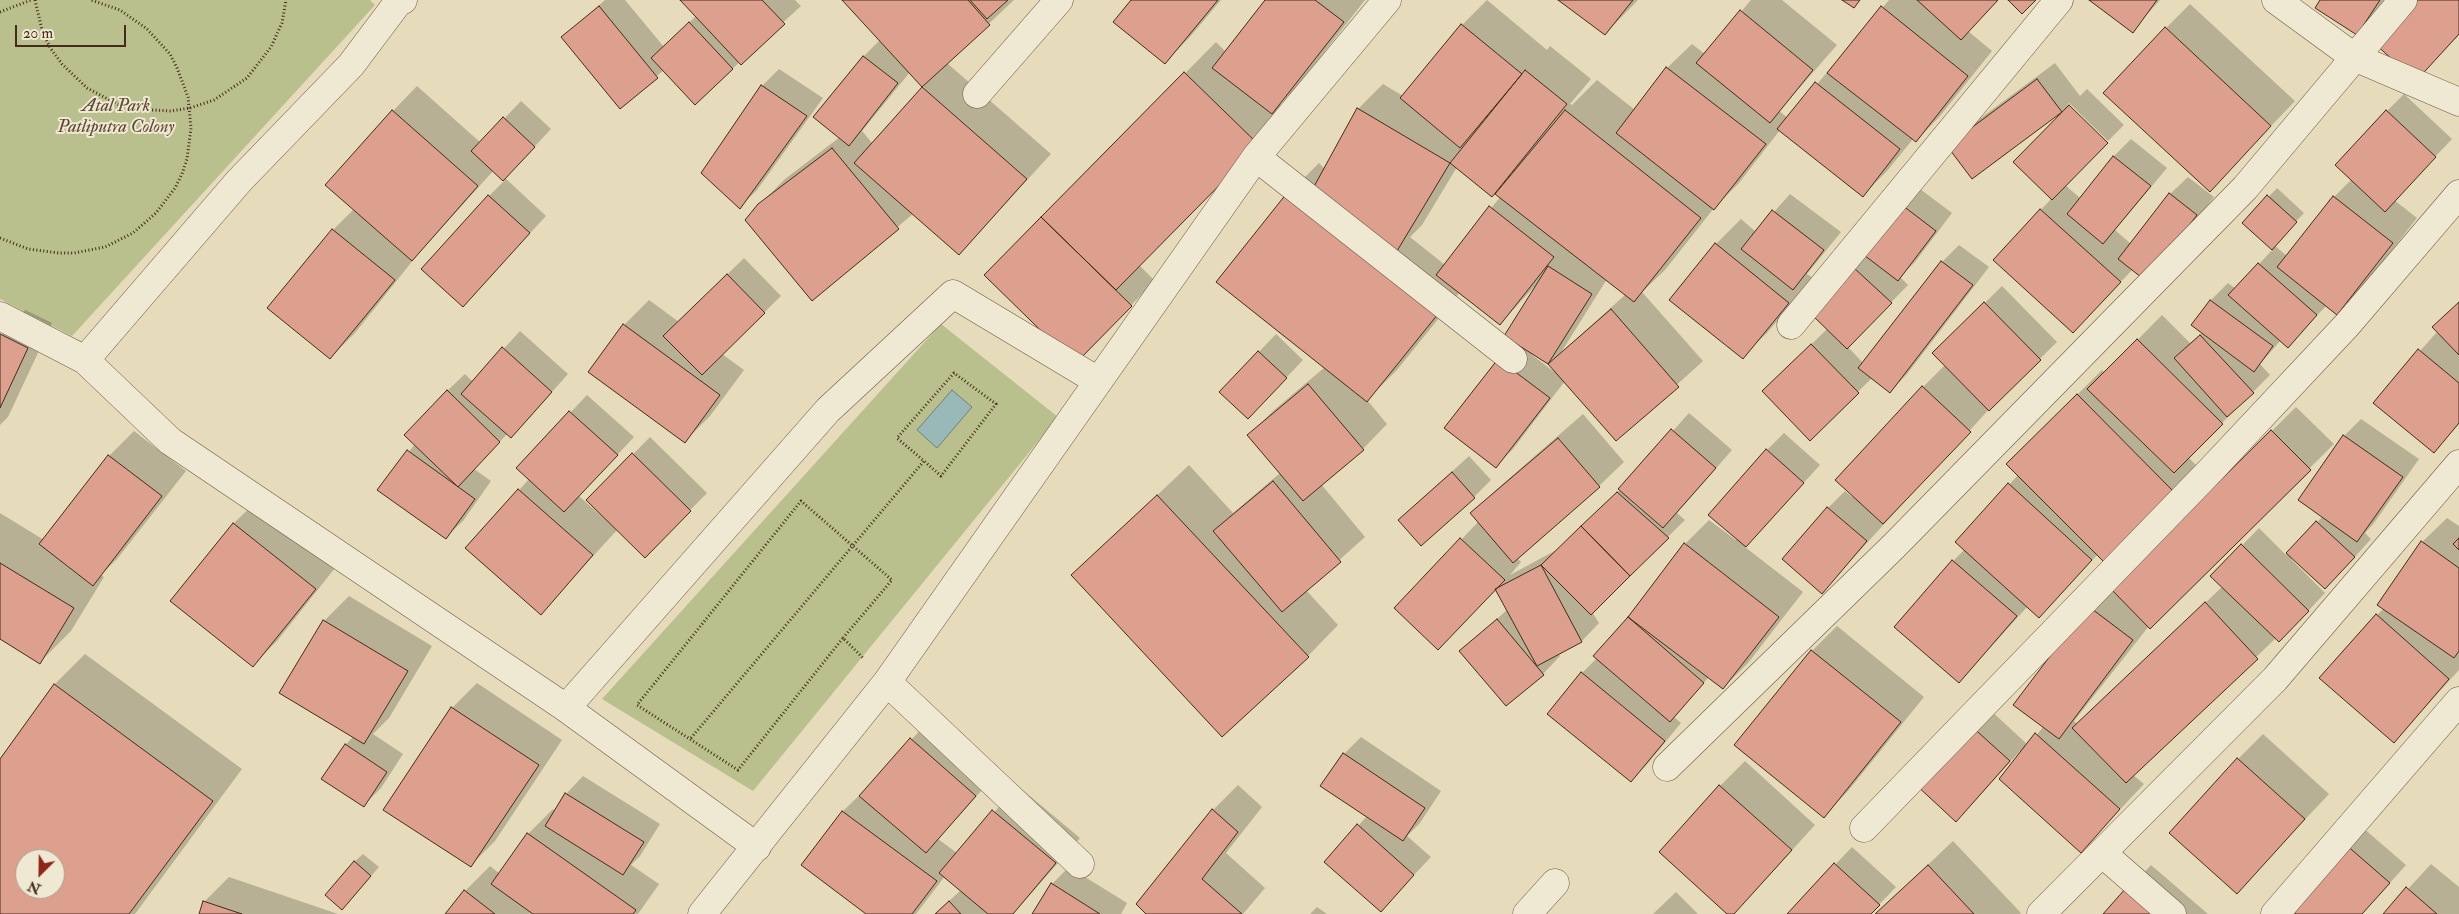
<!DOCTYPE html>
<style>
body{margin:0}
#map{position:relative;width:2459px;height:914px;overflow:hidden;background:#e6dcbb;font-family:"IM FELL Double Pica",serif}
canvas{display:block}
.north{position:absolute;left:15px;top:849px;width:50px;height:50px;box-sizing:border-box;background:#efe8d3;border:1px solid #ab9c89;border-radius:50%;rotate:203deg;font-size:14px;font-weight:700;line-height:20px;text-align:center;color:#462b1a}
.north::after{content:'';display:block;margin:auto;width:18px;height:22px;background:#8f2418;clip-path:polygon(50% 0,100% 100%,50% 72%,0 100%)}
.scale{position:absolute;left:15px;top:25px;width:111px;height:22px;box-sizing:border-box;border:2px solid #462b1a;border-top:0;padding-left:6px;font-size:15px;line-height:18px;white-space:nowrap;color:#462b1a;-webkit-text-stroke:4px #efe8d3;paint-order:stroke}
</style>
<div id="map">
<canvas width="2459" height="914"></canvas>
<div class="north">N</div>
<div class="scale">20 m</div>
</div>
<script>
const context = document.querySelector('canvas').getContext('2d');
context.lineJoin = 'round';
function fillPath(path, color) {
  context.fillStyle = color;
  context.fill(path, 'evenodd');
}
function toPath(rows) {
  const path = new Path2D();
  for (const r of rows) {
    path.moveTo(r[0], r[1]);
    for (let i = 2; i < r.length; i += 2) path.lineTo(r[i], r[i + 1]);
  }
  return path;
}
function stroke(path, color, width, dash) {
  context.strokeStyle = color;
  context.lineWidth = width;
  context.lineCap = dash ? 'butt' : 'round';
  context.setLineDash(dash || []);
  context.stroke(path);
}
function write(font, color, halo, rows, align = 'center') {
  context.font = font + ' "IM FELL Double Pica",serif';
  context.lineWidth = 4;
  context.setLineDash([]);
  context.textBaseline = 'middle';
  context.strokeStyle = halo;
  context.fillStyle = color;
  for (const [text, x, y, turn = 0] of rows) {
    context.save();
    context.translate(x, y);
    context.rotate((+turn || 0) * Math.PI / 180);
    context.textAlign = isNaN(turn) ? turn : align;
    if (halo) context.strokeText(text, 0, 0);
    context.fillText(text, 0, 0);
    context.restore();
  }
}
const green = toPath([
 [0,0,370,0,375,5,72,336,0,299],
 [941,324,1058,417,753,791,602,699]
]);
const water = toPath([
 [952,390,972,407,937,448,917,430,952,390]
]);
const shadow = toPath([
 [605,0,625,0,664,47,696,16,682,0,795,0,801,6,695,103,664,70,620,107,563,37],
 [844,0,1014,0,947,63,1051,154,959,254,914,213,812,300,759,205,785,179,840,137,815,117,864,56,880,40],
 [910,72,924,87,873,144,862,131],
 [1133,0,1221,0,1189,38,1165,62],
 [1267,0,1365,0,1296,88,1280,104,1289,114,1139,265,1155,281,1075,362,986,275,1216,42,1226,52],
 [1487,0,1547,50,1550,46,1591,79,1570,104,1572,105,1597,80,1635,110,1667,68,1692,44,1705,54,1751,0,1782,0,1837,45,1779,111,1788,118,1889,0,1997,0,1968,31,1992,51,1940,116,1916,141,1913,139,1887,171,1862,196,1780,130,1739,183,1714,208,1665,270,1642,292,1703,361,1616,440,1565,381,1513,449,1496,466,1499,360,1516,343,1535,288,1534,287,1500,324,1460,292,1397,370,1367,400,1387,424,1363,449,1321,484,1365,537,1306,590,1338,625,1308,656,1073,575,1189,465,1233,513,1280,473,1249,435,1273,411,1325,367,1288,194,1319,163,1325,169,1358,109,1383,84,1403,96,1462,25],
 [1457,167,1492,195,1502,184,1504,186,1501,196,1445,265,1410,237,1422,225],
 [1607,279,1626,294,1563,351,1562,351],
 [1533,353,1549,363,1556,373,1532,355],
 [1560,0,1638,0,1605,34],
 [2091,0,2160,0,2132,31],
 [2322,0,2384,0,2374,17,2356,34],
 [2459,0,2459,35,2416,79],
 [2190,4,2295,101,2210,190,2166,28],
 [2055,63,2080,96,2087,89,2124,125,2108,141,2069,103,2067,105,2106,143,2065,185,2080,198,2114,156,2131,139,2167,168,2115,230,2131,244,2170,194,2188,177,2214,197,2163,262,2133,269,2097,307,1994,260,2052,198,2064,110,1972,177,1966,129],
 [779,69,823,98,757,190,740,207,762,86],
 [417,86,481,143,521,101,551,129,505,178,546,216,463,305,489,196,505,180,494,170,418,254,355,333,330,358,269,308,333,230,354,209,393,111],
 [2404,94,2452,139,2394,200,2417,218,2362,288,2337,313,2327,305,2288,346,2281,340,2260,364,2270,375,2188,457,2198,467,2104,560,2098,554,2039,616,2028,606,1959,682,1953,561,1965,549,1957,542,2019,474,2008,464,2102,370,2105,373,2162,315,2190,343,2203,332,2193,325,2211,300,2228,283,2236,289,2273,249,2244,223,2277,188,2304,213,2274,245,2287,256,2334,197,2352,179,2387,111],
 [1916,186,1952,213,1915,262,1900,277,1908,285,1848,347,1863,363,1942,262,1959,245,1989,267,1907,374,1890,392,1872,378,1810,439,1764,391,1828,328,1855,268,1867,256],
 [1790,194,1841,232,1807,274,1813,278,1767,333,1742,357,1671,300,1716,244,1741,219,1756,232],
 [744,258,781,296,722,354,744,370,710,416,685,441,624,325,649,300,679,322],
 [2002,286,2057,342,1993,405,1822,592,1828,508,1845,491,1852,497,1853,495,1923,387,1945,365,1934,353],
 [2459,302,2459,424,2434,451,2375,402,2436,333,2443,336,2434,327],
 [25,310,52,323,8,417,0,425,0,336],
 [520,331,568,374,528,419,511,436,508,433,474,469,491,481,463,521,445,538,379,490,415,444,447,391,465,374,473,382],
 [1276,334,1303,360,1265,400,1221,392],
 [587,395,634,437,579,496,605,519,606,517,588,500,650,437,707,493,645,556,618,529,541,613,467,548,529,479,518,468],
 [2296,407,2334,444,2150,627,2149,626,2074,721,2078,724,2223,586,2212,576,2259,528,2286,555,2323,516,2344,436,2361,419,2419,459,2374,523,2365,533,2371,539,2342,571,2293,558,2291,559,2325,593,2296,624,2276,638,2133,775,2144,784,2081,851,2020,751,1973,803,1916,783,1987,707,2028,745,2044,726,2089,607,2117,585],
 [1689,413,1732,450,1677,513,1685,520,1592,612,1599,623,1582,641,1558,653,1560,656,1543,674,1506,704,1461,651,1508,609,1496,588,1396,608,1479,521,1472,513,1497,489,1583,414,1624,462,1599,486,1517,558,1521,562,1510,575,1560,548,1621,489],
 [134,431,186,471,117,559,101,575,104,577,71,631,40,662,0,638,0,513,44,540,109,456],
 [1784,433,1820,465,1745,547,1803,592,1748,663,1723,688,1709,677,1673,716,1681,723,1648,763,1631,781,1582,673,1597,658,1595,656,1629,617,1685,544,1709,520,1736,540,1767,450],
 [1469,456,1491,480,1474,497,1399,520],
 [259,499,339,563,277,641,253,665,172,601,234,523],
 [2447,518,2459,526,2459,670,2394,741,2377,615,2384,608,2422,542],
 [349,596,432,646,389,718,373,734,403,754,381,788,364,805,323,778,346,744,354,736,324,621],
 [1837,626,1924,697,1848,791,1824,816,1736,745,1812,651],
 [85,654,242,769,135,914,0,914,0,761,54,685],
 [25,859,55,859,55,889,25,889],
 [477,683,562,740,495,841,470,866,385,809,452,708],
 [935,714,1000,770,938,839,957,853,1018,786,1080,838,1013,914,935,914,961,890,945,876,916,914,867,914,803,865,843,811,868,787],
 [2263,734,2329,794,2236,893,2238,759],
 [1361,737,1441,791,1420,823,1407,836,1431,857,1381,910,1326,862,1367,816,1344,754],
 [1745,761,1815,825,1755,891,1732,914,1729,914,1720,786],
 [583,776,660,824,640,856,631,865,659,884,638,914,447,914,465,891,490,866,500,874,528,834,553,809,555,811,566,794],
 [1238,785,1262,807,1226,853,1265,888,1243,914,1148,914,1137,904,1213,810],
 [2362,827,2406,865,2362,914,2298,914],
 [1953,841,2021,913,2019,914,1876,914],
 [1852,847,1896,887,1870,914,1788,914],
 [363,854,379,867,351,899,354,862],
 [2431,864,2459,887,2459,914,2385,914],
 [2151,865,2208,914,2105,914],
 [1069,867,1127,903,1121,914,1033,914,1052,884],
 [229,877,338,914,200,914,204,902],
 [1676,892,1698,914,1653,914],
 [1317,907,1327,914,1310,914]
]);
const building = toPath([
 [680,0,762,0,785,24,741,65,680,0],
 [842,0,968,0,990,25,922,87,842,0],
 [970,0,1008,0,987,19,970,0],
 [1131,0,1218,0,1165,64,1113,22,1131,0],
 [1265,0,1315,0,1344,22,1272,114,1212,68,1265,0],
 [1558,0,1633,0,1605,35,1558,0],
 [1842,0,1860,0,1854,8,1842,0],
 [1917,0,1998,0,1961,40,1917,0],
 [2008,0,2036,0,2022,14,2008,0],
 [2089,0,2157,0,2133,33,2089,0],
 [2320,0,2380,0,2357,35,2315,8,2320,0],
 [2411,0,2459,0,2459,34,2416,81,2373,42,2411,0],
 [599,6,658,78,620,109,561,37,599,6],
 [1881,6,1968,76,1916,142,1827,73,1881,6],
 [1740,10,1813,70,1770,123,1696,63,1740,10],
 [689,22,733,69,695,105,651,58,689,22],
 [1461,24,1522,74,1460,148,1400,98,1461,24],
 [2165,27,2271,126,2210,192,2103,93,2165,27],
 [863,56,898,83,849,146,813,117,863,56],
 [1666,67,1766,144,1714,210,1616,133,1666,67],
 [1525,70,1567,104,1492,197,1450,163,1525,70],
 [1184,72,1259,145,1116,290,1041,217,1184,72],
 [2037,79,2062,112,1972,179,1947,146,2037,79],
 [1815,82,1900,149,1863,197,1777,129,1815,82],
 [761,85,807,116,740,209,701,173,761,85],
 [922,87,1027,179,959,255,854,163,922,87],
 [2069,105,2108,143,2052,200,2013,162,2069,105],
 [1357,108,1450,163,1397,251,1311,192,1357,108],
 [392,110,478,186,412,261,325,185,392,110],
 [1565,110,1701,218,1634,302,1495,194,1565,110],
 [2386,110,2436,157,2385,212,2335,165,2386,110],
 [503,117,535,147,503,181,471,151,503,117],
 [832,148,899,229,812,301,745,220,758,204,832,148],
 [2113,156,2151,186,2103,244,2067,214,2113,156],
 [1287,193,1438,314,1367,402,1216,282,1287,193],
 [2169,193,2197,215,2146,281,2118,259,2169,193],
 [488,195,530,233,463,307,421,269,488,195],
 [2267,195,2297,222,2272,250,2242,223,2267,195],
 [2333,196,2393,243,2337,315,2277,267,2333,196],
 [1898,202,1936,231,1898,281,1860,252,1898,202],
 [1489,206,1554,257,1500,325,1436,275,1489,206],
 [2040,209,2121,282,2073,333,1993,260,2040,209],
 [1772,210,1824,250,1793,290,1741,249,1772,210],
 [1041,217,1132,306,1075,364,984,275,1041,217],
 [332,229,395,280,330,359,267,308,332,229],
 [1715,243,1789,303,1743,359,1669,300,1715,243],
 [1941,261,1973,285,1890,393,1858,368,1941,261],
 [2258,263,2317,315,2288,348,2228,295,2258,263],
 [1548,266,1592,294,1548,364,1504,336,1548,266],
 [1854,268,1892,303,1847,349,1810,313,1854,268],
 [727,274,765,313,702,375,663,336,727,274],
 [2210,300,2273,346,2254,372,2191,325,2210,300],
 [1984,302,2041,360,1989,411,1932,353,1984,302],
 [2459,302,2459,355,2432,327,2459,302],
 [1611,309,1679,387,1616,441,1548,364,1611,309],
 [623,324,720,395,685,443,588,372,623,324],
 [0,334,28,348,0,408,0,334],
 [2200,335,2254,393,2227,417,2174,358,2200,335],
 [2137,339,2223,424,2174,473,2087,389,2137,339],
 [1811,344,1859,393,1810,441,1762,391,1811,344],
 [502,347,552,392,511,438,461,394,502,347],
 [2418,349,2459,383,2459,423,2434,453,2373,403,2418,349],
 [1258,351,1287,378,1248,419,1219,392,1258,351],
 [1498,359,1550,398,1496,468,1444,428,1498,359],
 [1308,384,1364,450,1303,501,1247,435,1308,384],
 [1922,386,1971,432,1883,524,1835,480,1922,386],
 [447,390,500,442,458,487,404,435,447,390],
 [2077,394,2174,492,2104,562,2006,464,2077,394],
 [569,411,618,455,564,512,516,468,569,411],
 [1671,429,1716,468,1663,528,1618,489,1671,429],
 [2271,430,2311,470,2150,629,2111,589,2271,430],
 [2343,435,2403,477,2357,542,2298,500,2343,435],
 [1558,438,1600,487,1513,563,1470,513,1558,438],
 [1766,449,1804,483,1746,547,1708,515,1766,449],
 [407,450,475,499,446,539,377,490,407,450],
 [632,453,691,511,645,558,586,500,632,453],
 [108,455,162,496,93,586,39,544,108,455],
 [1452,472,1475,498,1421,546,1398,520,1452,472],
 [1273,481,1341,562,1282,612,1213,531,1273,481],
 [2008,483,2092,560,2039,618,1955,542,2008,483],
 [518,489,593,555,541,615,465,548,518,489],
 [1617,492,1669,538,1630,576,1581,526,1617,492],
 [1157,495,1309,657,1222,737,1071,575,1157,495],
 [1827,507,1867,541,1822,594,1782,559,1827,507],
 [2316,521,2355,557,2325,589,2286,553,2316,521],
 [233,523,316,589,253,667,170,601,233,523],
 [1581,526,1630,576,1591,615,1541,565,1581,526],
 [1460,538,1505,580,1438,650,1394,608,1460,538],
 [2459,538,2459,550,2453,544,2459,538],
 [2421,541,2459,568,2459,651,2454,658,2377,605,2421,541],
 [1684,543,1779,617,1723,689,1628,617,1684,543],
 [2241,544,2309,611,2279,642,2210,576,2241,544],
 [1952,560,2017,616,1959,683,1894,627,1952,560],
 [0,563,74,608,40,664,0,639,0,563],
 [1541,565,1582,642,1537,666,1495,589,1541,565],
 [2205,602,2258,659,2126,783,2072,728,2205,602],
 [2088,606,2133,640,2059,739,2013,705,2088,606],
 [2376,614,2449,679,2394,743,2319,678,2376,614],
 [1628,617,1704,683,1670,722,1593,656,1628,617],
 [1497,619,1544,675,1506,706,1459,651,1497,619],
 [323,620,408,671,364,744,279,693,323,620],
 [1811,650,1901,722,1824,818,1734,745,1811,650],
 [1581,672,1665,741,1631,782,1547,714,1581,672],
 [54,684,213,801,129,914,0,914,0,759,54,684],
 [25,859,55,859,55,889,25,889,25,859],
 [451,707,539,765,471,867,383,810,451,707],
 [1969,724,2010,761,1956,822,1914,783,1969,724],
 [2035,733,2120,809,2081,853,1999,779,2035,733],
 [910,738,976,796,926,853,859,796,910,738],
 [345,744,387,772,364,807,321,779,345,744],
 [1343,753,1425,808,1403,841,1320,786,1343,753],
 [2237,758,2305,819,2237,894,2169,833,2237,758],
 [1719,785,1792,850,1734,914,1727,914,1659,852,1719,785],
 [565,793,644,842,623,875,545,826,565,793],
 [1212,809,1238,832,1202,879,1242,914,1146,914,1136,904,1212,809],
 [992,810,1056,863,1013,914,988,914,939,873,992,810],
 [842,811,937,881,912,914,866,914,801,865,842,811],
 [1357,824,1414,875,1381,912,1324,862,1357,824],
 [527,833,636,910,633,914,533,914,491,884,527,833],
 [2344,843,2390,883,2362,914,2296,914,2287,907,2344,843],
 [354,861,371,876,342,910,325,895,354,861],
 [1834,863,1880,905,1871,914,1787,914,1834,863],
 [1928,865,1974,914,1875,914,1928,865],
 [1051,883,1100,914,1032,914,1051,883],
 [2406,887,2437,914,2383,914,2406,887],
 [2126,888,2155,914,2103,914,2126,888],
 [464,890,495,914,445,914,464,890],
 [203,901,242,914,199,914,203,901],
 [949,901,961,914,935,914,949,901]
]);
const path = toPath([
 [35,0,43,34,51,49,62,64,87,88,119,105,136,109,171,111,190,108,214,100,247,78,271,47,282,23,286,0],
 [0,12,31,0],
 [0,238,28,249,59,253,74,253,105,247,133,233,156,213,175,188,182,174,187,159,191,128,188,97,177,68,170,54,147,29,120,10,91,0],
 [843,638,892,580,801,501,637,705,738,770,843,638,864,659],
 [691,738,924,461,897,438,954,373,996,404,941,476,924,461]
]);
const street = toPath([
 [2276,0,2354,57,2459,102],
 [977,94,1059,0],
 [1256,157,1513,359],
 [0,316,85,360,170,441,566,708,757,847],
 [1791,325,2059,0],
 [85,360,239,181,351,65,399,1,403,0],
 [887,682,1080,864],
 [566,708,828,410,953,294,1098,381],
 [1667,767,1893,547,2245,188,2403,0],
 [1864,828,2210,471,2347,325,2459,194],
 [2102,853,2172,914],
 [702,914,887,682,1256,157,1387,0],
 [1527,914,1555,883],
 [2041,914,2275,679,2459,464],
 [2275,914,2459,701]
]);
const parkNames = [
 ["Atal Park",116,107],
 ["Patliputra Colony",116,128]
];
fillPath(green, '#b9bf8d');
fillPath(water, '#99b9b9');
stroke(water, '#788079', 1);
fillPath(shadow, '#0003');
fillPath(building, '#dda08f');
stroke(building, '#462b1a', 1);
stroke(street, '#6e5742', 29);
stroke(path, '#462b1a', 3, [1, 2.5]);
stroke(street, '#efe8d3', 28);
write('italic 18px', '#5d4931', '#efe8d3', parkNames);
</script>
